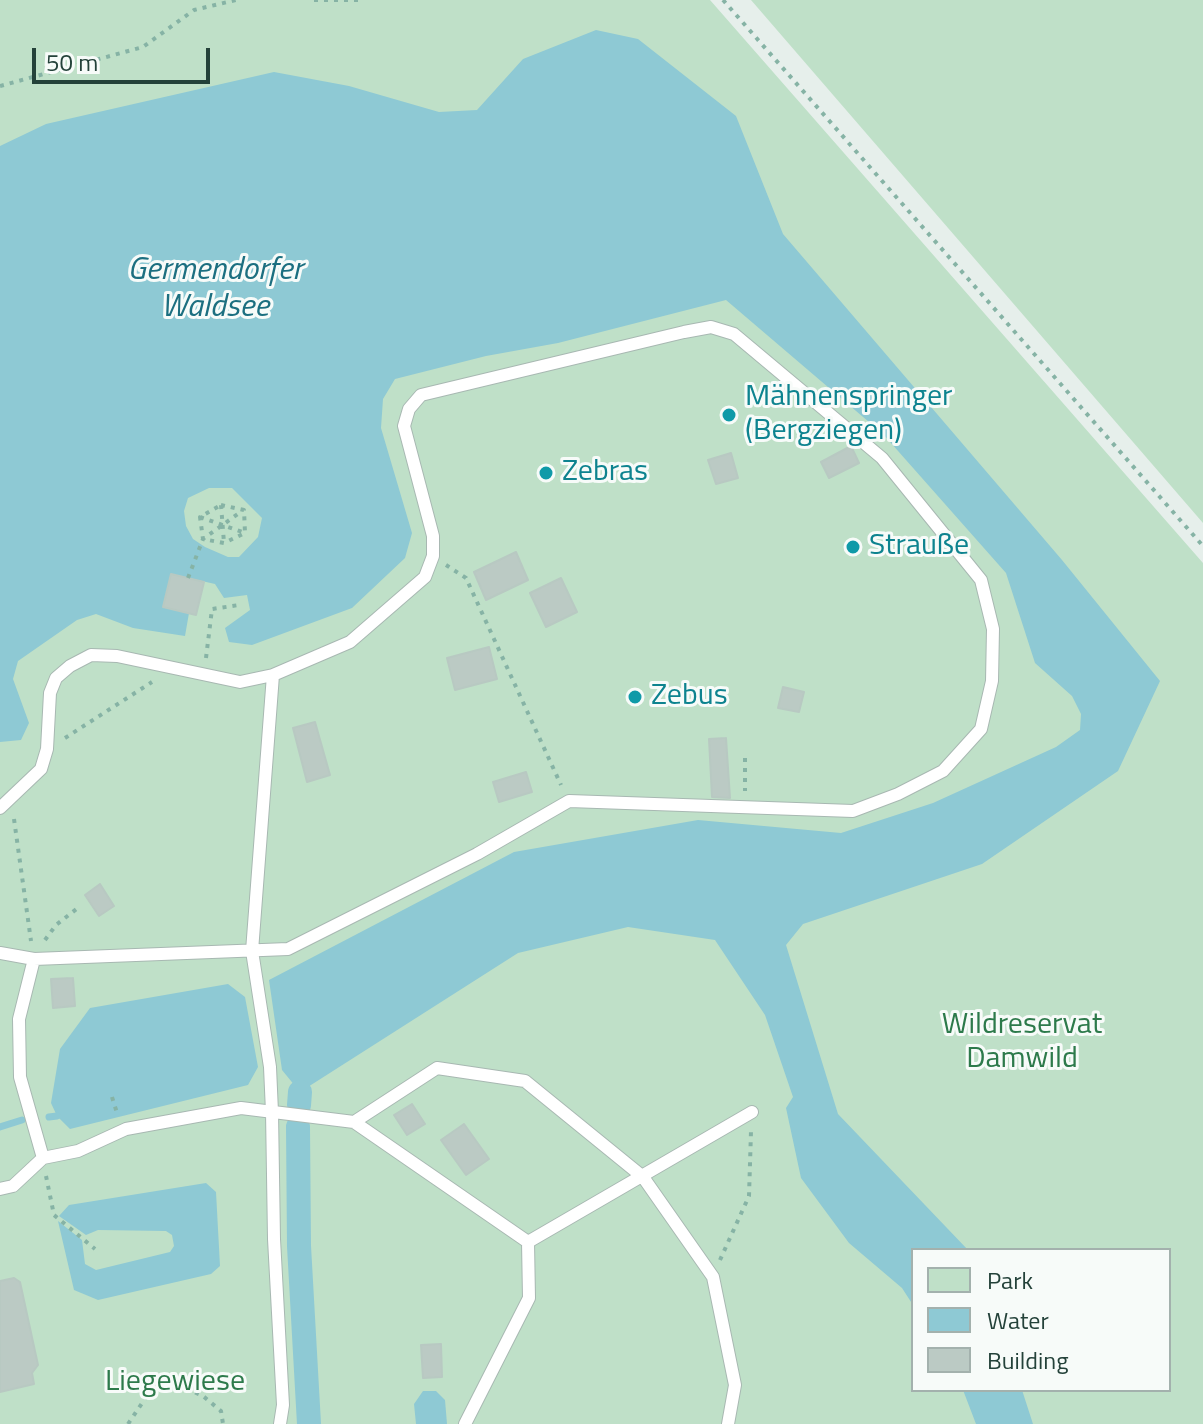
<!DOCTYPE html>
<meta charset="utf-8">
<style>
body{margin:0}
#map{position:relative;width:1203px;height:1424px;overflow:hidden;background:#e6efeb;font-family:"Titillium Web",sans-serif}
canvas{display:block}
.legend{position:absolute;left:911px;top:1248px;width:260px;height:144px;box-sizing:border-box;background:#f7fbf9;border:2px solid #a3b1ad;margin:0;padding:10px 14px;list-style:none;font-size:24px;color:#24423a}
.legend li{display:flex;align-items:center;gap:16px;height:40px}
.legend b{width:40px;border:2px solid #a3b1ad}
.scale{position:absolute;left:32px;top:48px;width:178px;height:36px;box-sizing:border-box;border:4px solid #24423a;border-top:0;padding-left:10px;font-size:24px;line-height:28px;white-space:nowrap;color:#24423a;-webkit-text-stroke:6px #f7fbf9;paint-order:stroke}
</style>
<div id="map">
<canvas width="1203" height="1424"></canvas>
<ul class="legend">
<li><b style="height:22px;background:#bfe0c8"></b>Park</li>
<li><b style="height:22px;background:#8ec9d4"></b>Water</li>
<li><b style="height:22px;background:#bbcac4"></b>Building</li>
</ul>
<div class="scale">50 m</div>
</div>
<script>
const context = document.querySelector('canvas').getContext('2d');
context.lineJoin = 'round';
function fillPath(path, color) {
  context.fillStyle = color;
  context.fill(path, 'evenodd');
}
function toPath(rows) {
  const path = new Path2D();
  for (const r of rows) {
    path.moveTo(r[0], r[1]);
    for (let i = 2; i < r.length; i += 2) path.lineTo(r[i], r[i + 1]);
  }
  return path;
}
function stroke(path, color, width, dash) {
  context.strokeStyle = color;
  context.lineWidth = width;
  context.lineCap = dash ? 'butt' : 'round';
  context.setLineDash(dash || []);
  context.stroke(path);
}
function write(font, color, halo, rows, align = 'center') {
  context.font = font + ' "Titillium Web",sans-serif';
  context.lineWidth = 6;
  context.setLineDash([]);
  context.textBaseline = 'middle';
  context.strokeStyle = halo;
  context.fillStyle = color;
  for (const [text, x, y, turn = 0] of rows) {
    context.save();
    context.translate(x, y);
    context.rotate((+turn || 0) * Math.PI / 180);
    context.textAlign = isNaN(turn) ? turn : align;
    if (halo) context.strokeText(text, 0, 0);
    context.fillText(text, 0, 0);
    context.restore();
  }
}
const green = toPath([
 [0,0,710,0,1203,563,1203,1424,0,1424],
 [913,1250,1169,1250,1169,1390,913,1390],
 [751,0,1203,0,1203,523]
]);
const water = toPath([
 [596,30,638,39,736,116,783,234,1062,560,1160,681,1118,771,982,864,803,924,786,945,838,1114,968,1250,913,1250,913,1305,902,1288,849,1243,801,1178,786,1108,793,1097,765,1015,715,940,628,927,518,953,300,1092,282,1070,269,980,514,852,698,820,841,833,933,803,1056,747,1080,730,1081,714,1072,696,1035,663,1006,573,883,434,726,300,558,343,486,356,395,379,383,399,381,428,412,533,405,558,352,608,252,645,229,642,225,628,250,610,247,595,224,598,215,584,171,574,163,606,189,613,185,636,133,628,96,614,77,620,18,661,13,679,29,723,21,740,0,742,0,146,46,124,274,72,349,86,439,112,477,110,523,59],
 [209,488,232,488,262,518,258,537,239,557,228,557,205,547,193,539,186,526,184,511,188,498],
 [228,984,245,997,258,1067,248,1085,70,1129,57,1116,51,1103,60,1049,90,1008],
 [206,1183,216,1192,220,1266,211,1274,98,1300,74,1290,58,1221,82,1240,85,1264,96,1270,170,1252,174,1246,172,1235,166,1231,98,1230,86,1235,59,1216,69,1205],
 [963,1390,1022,1390,1033,1424,976,1424],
 [423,1391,436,1391,445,1400,447,1424,416,1424,414,1404]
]);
const stream = toPath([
 [49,1117,57,1116],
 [0,1127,22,1120]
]);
const canal = toPath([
 [299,1105,300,1092],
 [298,1127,299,1246,309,1424]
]);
const building = toPath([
 [851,446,859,463,829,478,821,462,851,446],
 [731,453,738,478,716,484,708,460,731,453],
 [516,552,528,580,486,600,474,572,516,552],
 [171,574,204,582,196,615,163,607,171,574],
 [561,578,577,612,546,627,530,593,561,578],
 [489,647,497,679,455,690,447,658,489,647],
 [783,687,804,692,799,712,778,708,783,687],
 [315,722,330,775,307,782,293,728,315,722],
 [726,738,730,798,712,797,709,739,726,738],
 [526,772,532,792,499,802,493,782,526,772],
 [100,884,114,906,99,916,85,895,100,884],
 [73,978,75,1006,53,1008,51,979,73,978],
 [412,1104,425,1124,407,1135,394,1115,412,1104],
 [464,1124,489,1159,466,1175,441,1140,464,1124],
 [14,1278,20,1282,38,1365,32,1373,34,1384,0,1392,0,1281,14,1278],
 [441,1344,442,1377,423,1378,421,1345,441,1344]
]);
const path = toPath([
 [314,0,360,0],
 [723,0,1203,546],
 [0,86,143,47,194,10,236,0],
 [221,505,244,510,245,533,224,543,203,539,200,517,221,505],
 [221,505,224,543],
 [200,517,245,533],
 [446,565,466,578,561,785],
 [188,578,203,539,242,511],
 [206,658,212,609,239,605],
 [65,738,152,682],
 [745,758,745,791],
 [14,819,31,941],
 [45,940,56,925,79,907],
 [112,1097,118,1116],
 [46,1176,54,1215,95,1249],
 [720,1260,749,1196,751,1131],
 [128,1424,155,1384,178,1385,203,1396,221,1411,223,1424]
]);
const service = toPath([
 [273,675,252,951,270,1067,272,1112,274,1239,283,1405,280,1424],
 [0,808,41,769,47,749,50,693,56,678,70,666,91,655,117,656,240,682,273,675,350,642,425,577,433,556,433,536,404,426,409,409,421,395,684,332,711,327,734,334,882,458,981,580,993,629,992,681,981,729,943,771,898,794,853,811,569,801,477,854,288,949,34,959,0,953],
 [43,1158,78,1151,126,1129,241,1108,354,1122],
 [0,1189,13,1186,43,1158,20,1077,19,1019,34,959],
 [528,1242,752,1112],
 [465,1424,529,1298,528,1242,354,1122,437,1068,525,1081,643,1177,713,1277,735,1385,728,1424]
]);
const markers = [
 [729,415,8,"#0f9aa8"],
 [546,473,8,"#0f9aa8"],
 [853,547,8,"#0f9aa8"],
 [635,697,8,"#0f9aa8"]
];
const cultureNames = [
 ["Mähnenspringer",745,398],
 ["(Bergziegen)",745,432],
 ["Zebras",562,473],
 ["Strauße",869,547],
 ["Zebus",651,697]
];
const parkNames = [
 ["Wildreservat",1022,1026],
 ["Damwild",1022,1060],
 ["Liegewiese",175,1383]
];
const waterNames = [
 ["Germendorfer",215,271],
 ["Waldsee",215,308]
];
fillPath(green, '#bfe0c8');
fillPath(water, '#8ec9d4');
stroke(stream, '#8ec9d4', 7);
stroke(canal, '#8ec9d4', 24);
fillPath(building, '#bbcac4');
stroke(building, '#b8c9c2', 2);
stroke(service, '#a8b8b2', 14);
stroke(path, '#86b3a5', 4, [4, 6]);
stroke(service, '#fff', 12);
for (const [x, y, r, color] of markers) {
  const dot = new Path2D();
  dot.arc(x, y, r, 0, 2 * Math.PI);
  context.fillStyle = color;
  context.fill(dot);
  stroke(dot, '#f7fbf9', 3);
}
write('30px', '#0d838f', '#f7fbf9', cultureNames, 'left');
write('30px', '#2d7a4b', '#f7fbf9', parkNames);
write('italic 32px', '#1c6f80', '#f7fbf9', waterNames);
</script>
